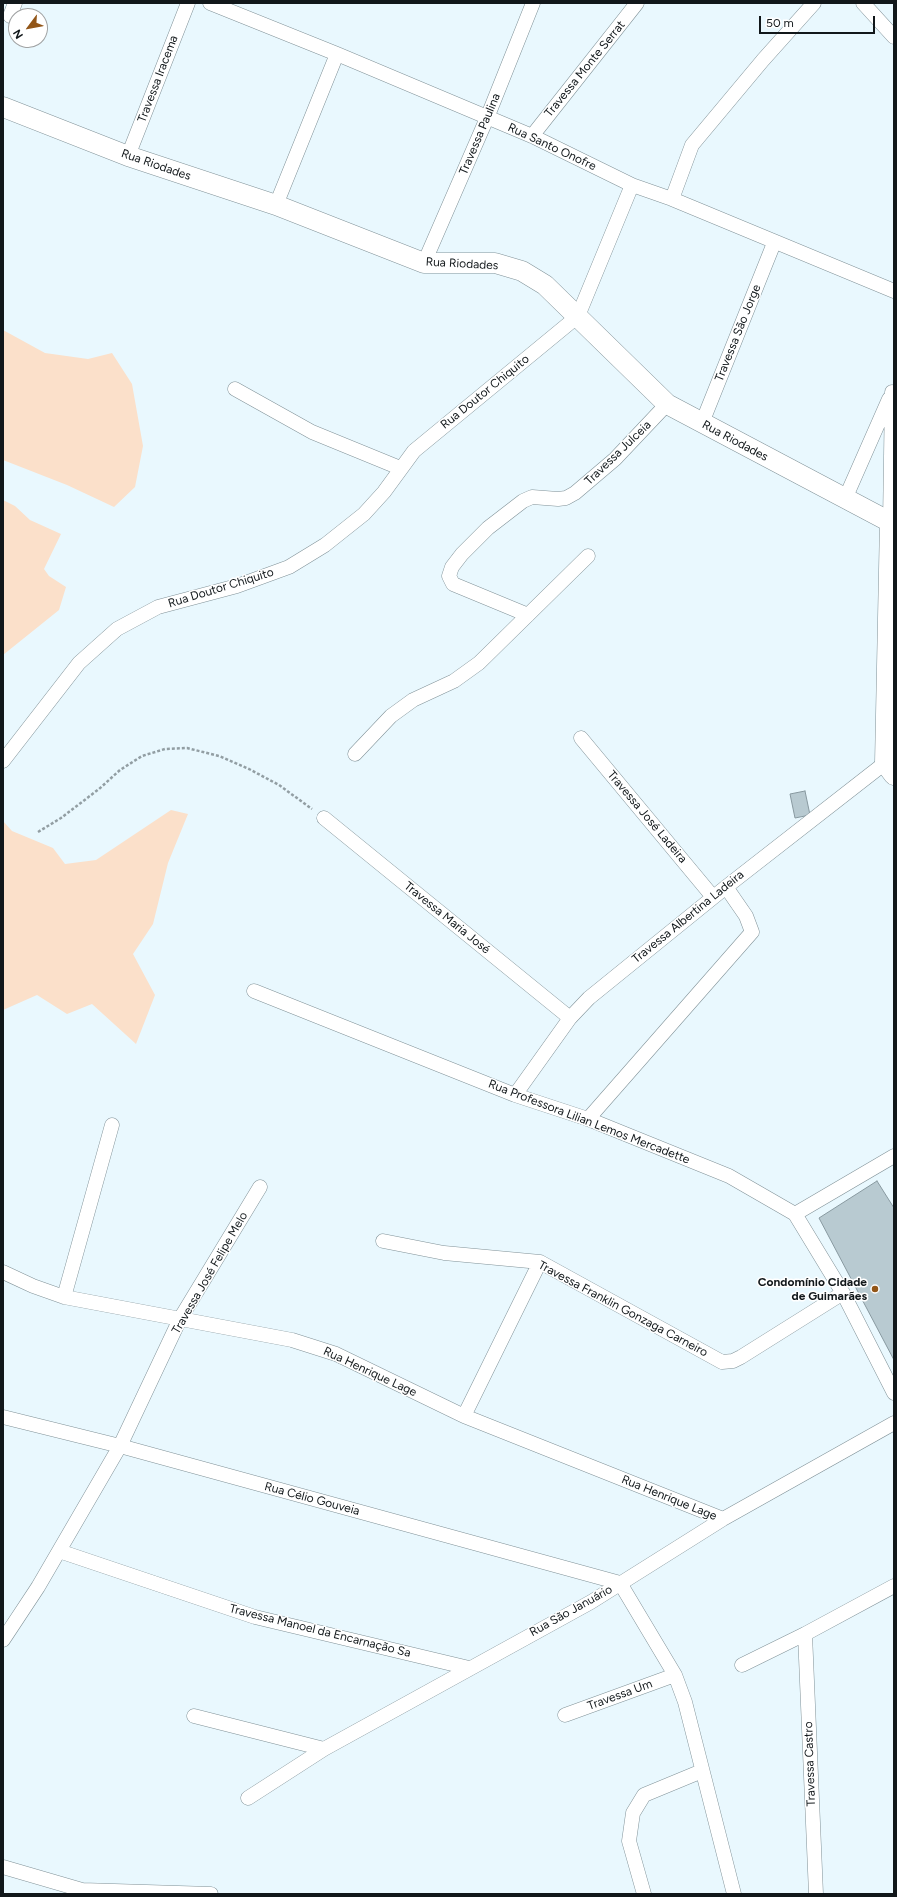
<!DOCTYPE html>
<meta charset="utf-8">
<style>
body{margin:0}
#map{position:relative;width:897px;height:1897px;overflow:hidden;background:#e9f8fe;font-family:Figtree,sans-serif}
canvas{display:block}
.frame{position:absolute;inset:0;border:4px solid #11171a;pointer-events:none}
.north{position:absolute;left:8px;top:8px;width:40px;height:40px;box-sizing:border-box;background:#fff;border:1px solid #a0a2a3;border-radius:50%;rotate:238deg;font-size:11px;font-weight:700;line-height:16px;text-align:center;color:#11171a}
.north::after{content:'';display:block;margin:auto;width:14px;height:18px;background:#925618;clip-path:polygon(50% 0,100% 100%,50% 72%,0 100%)}
.scale{position:absolute;left:759px;top:16px;width:116px;height:18px;box-sizing:border-box;border:2px solid #11171a;border-top:0;padding-left:5px;font-size:12px;line-height:14px;white-space:nowrap;color:#11171a;-webkit-text-stroke:3px #fff;paint-order:stroke}
</style>
<div id="map">
<canvas width="897" height="1897"></canvas>
<div class="frame"></div>
<div class="north">N</div>
<div class="scale">50 m</div>
</div>
<script>
const context = document.querySelector('canvas').getContext('2d');
context.lineJoin = 'round';
function fillPath(path, color) {
  context.fillStyle = color;
  context.fill(path, 'evenodd');
}
function toPath(rows) {
  const path = new Path2D();
  for (const r of rows) {
    path.moveTo(r[0], r[1]);
    for (let i = 2; i < r.length; i += 2) path.lineTo(r[i], r[i + 1]);
  }
  return path;
}
function stroke(path, color, width, dash) {
  context.strokeStyle = color;
  context.lineWidth = width;
  context.lineCap = dash ? 'butt' : 'round';
  context.setLineDash(dash || []);
  context.stroke(path);
}
function write(font, color, halo, rows, align = 'center') {
  context.font = font + ' Figtree,sans-serif';
  context.lineWidth = 3;
  context.setLineDash([]);
  context.textBaseline = 'middle';
  context.strokeStyle = halo;
  context.fillStyle = color;
  for (const [text, x, y, turn = 0] of rows) {
    context.save();
    context.translate(x, y);
    context.rotate((+turn || 0) * Math.PI / 180);
    context.textAlign = isNaN(turn) ? turn : align;
    if (halo) context.strokeText(text, 0, 0);
    context.fillText(text, 0, 0);
    context.restore();
  }
}
const green = toPath([
 [3,330,45,353,88,359,112,353,132,384,143,446,135,487,114,507,67,485,3,460],
 [3,500,15,506,30,520,61,534,44,569,49,576,66,587,59,610,3,655],
 [171,810,188,814,168,863,153,924,133,954,155,995,136,1044,92,1004,67,1014,37,995,3,1010,3,821,12,831,53,848,65,864,96,860]
]);
const building = toPath([
 [805,791,810,815,795,818,790,794,805,791],
 [877,1181,894,1208,894,1360,819,1218,877,1181]
]);
const path = toPath([
 [38,832,61,818,99,789,120,770,142,756,165,749,187,748,219,756,249,769,279,785,312,809]
]);
const street = toPath([
 [210,3,337,54,532,136,632,185,672,199,894,291],
 [863,3,894,37],
 [10,16,15,3],
 [532,136,637,3],
 [128,156,188,3],
 [672,199,692,145,763,60,814,3],
 [276,205,337,54],
 [424,263,487,118,533,3],
 [235,389,312,432,400,468],
 [702,423,774,243],
 [845,499,889,399],
 [890,522,892,392],
 [528,615,453,584,449,576,452,567,462,554,488,528,523,501,532,497,558,499,566,498,575,493,615,459,667,404],
 [581,738,713,897],
 [355,754,391,716,413,700,454,681,479,663,588,556],
 [3,761,79,663,117,629,158,607,237,586,289,567,325,545,364,514,384,492,414,451,578,316,632,185],
 [324,818,570,1018],
 [254,991,515,1095,588,1119,729,1176,795,1214,843,1293,894,1393],
 [515,1095,570,1018,589,998,726,887,885,763],
 [588,1119,752,932,746,916,726,887],
 [795,1214,894,1156],
 [383,1241,444,1253,540,1262,722,1362,733,1361,741,1357,843,1293],
 [3,1272,33,1286,64,1297,292,1340,336,1354,464,1416,723,1519],
 [64,1297,112,1125],
 [464,1416,540,1262],
 [3,1417,120,1446,620,1583,675,1675,685,1702,734,1894],
 [59,1551,255,1617,469,1668],
 [805,1634,816,1894],
 [3,1640,38,1587,120,1446,180,1319,260,1187],
 [742,1665,805,1634,894,1586],
 [565,1715,675,1675],
 [194,1716,324,1749],
 [248,1798,324,1749,591,1602,723,1519,894,1423],
 [3,1867,82,1890,211,1894],
 [644,1894,629,1841,633,1813,644,1795,702,1771]
]);
const secondary = toPath([
 [3,107,128,156,276,205,424,263,495,263,522,271,545,285,667,404,890,522,885,763,894,775]
]);
const markers = [
 [875,1289,4,"#925618"]
];
const streetNames = [
 ["Travessa Monte Serrat",585,69,-51],
 ["Travessa Iracema",158,79,-69],
 ["Travessa Paulina",480,134,-67],
 ["Rua Santo Onofre",552,147,25],
 ["Rua Riodades",156,165,19],
 ["Rua Riodades",462,264,3],
 ["Travessa São Jorge",738,333,-68],
 ["Rua Doutor Chiquito",485,392,-39],
 ["Rua Riodades",735,441,28],
 ["Travessa Julceia",618,453,-44],
 ["Rua Doutor Chiquito",221,588,-17],
 ["Travessa José Ladeira",647,817,50],
 ["Travessa Albertina Ladeira",688,917,-39],
 ["Travessa Maria José",447,918,39],
 ["Rua Professora Lilian Lemos Mercadette",589,1122,21],
 ["Travessa José Felipe Melo",210,1273,-60],
 ["Travessa Franklin Gonzaga Carneiro",623,1309,28],
 ["Rua Henrique Lage",370,1372,25],
 ["Rua Henrique Lage",669,1498,22],
 ["Rua Célio Gouveia",312,1499,15],
 ["Rua São Januário",571,1611,-29],
 ["Travessa Manoel da Encarnação Sa",320,1631,14],
 ["Travessa Um",620,1695,-20],
 ["Travessa Castro",810,1764,-92]
];
const poiNames = [
 ["Condomínio Cidade",867,1282],
 ["de Guimarães",867,1296]
];
fillPath(green, '#fbe0ca');
fillPath(building, '#b8cad1');
stroke(building, '#8899a0', 1);
stroke(street, '#819298', 15);
stroke(secondary, '#819298', 21);
stroke(path, '#929ea3', 2.5, [3, 2]);
stroke(street, '#fff', 14);
stroke(secondary, '#fff', 20);
for (const [x, y, r, color] of markers) {
  const dot = new Path2D();
  dot.arc(x, y, r, 0, 2 * Math.PI);
  context.fillStyle = color;
  context.fill(dot);
  stroke(dot, '#fff', 1.5);
}
write('12px', '#11171a', '#fff', streetNames);
write('bold 12px', '#11171a', '#fff', poiNames, 'right');
</script>
